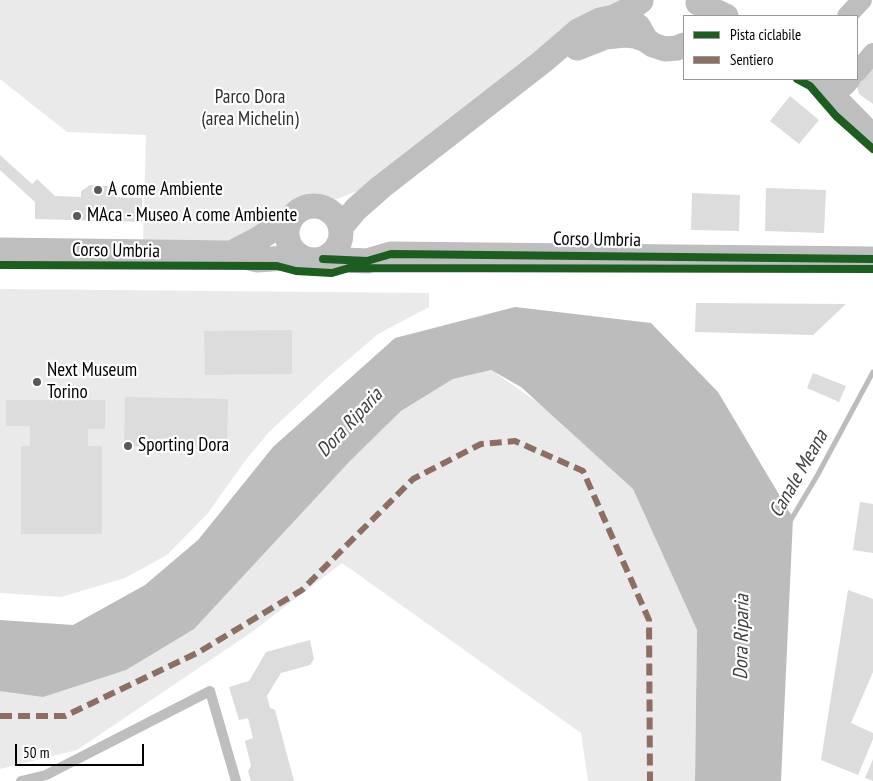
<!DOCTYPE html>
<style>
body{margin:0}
#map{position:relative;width:873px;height:781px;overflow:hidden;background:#fff;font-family:"PT Sans Narrow",sans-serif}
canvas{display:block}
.legend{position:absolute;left:683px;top:15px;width:175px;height:65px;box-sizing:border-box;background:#fff;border:1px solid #999;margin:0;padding:6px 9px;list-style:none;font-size:15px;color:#000}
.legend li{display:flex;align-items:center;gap:10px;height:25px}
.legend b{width:25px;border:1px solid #999}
.scale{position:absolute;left:15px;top:744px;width:129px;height:22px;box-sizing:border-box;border:2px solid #000;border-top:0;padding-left:6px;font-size:15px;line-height:18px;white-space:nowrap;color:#000;-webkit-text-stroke:4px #fff;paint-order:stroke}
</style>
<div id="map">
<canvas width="873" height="781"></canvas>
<ul class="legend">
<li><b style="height:6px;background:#1b5e20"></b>Pista ciclabile</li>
<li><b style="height:6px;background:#8d6e63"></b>Sentiero</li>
</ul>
<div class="scale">50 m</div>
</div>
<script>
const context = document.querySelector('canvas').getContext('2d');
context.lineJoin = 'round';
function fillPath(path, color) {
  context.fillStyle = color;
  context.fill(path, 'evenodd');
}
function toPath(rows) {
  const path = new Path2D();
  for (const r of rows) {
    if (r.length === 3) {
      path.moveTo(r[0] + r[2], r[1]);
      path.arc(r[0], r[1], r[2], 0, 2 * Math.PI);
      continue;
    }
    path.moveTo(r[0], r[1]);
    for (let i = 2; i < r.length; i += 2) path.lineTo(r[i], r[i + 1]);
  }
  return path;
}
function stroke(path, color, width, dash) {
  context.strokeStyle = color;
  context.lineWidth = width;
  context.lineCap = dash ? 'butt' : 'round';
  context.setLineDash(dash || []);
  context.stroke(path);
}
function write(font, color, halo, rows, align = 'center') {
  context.font = font + ' "PT Sans Narrow",sans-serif';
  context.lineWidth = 4.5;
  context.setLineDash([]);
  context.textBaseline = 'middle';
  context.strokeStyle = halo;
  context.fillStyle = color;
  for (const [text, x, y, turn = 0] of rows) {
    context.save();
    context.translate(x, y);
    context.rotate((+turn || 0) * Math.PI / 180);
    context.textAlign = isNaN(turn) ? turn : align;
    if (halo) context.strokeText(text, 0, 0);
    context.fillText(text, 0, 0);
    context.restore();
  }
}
const green = toPath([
 [0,0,630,0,363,189,337,199,307,202,295,207,254,240,143,241,146,135,67,132,0,79],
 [0,289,429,293,429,307,378,334,329,376,269,432,245,461,208,513,167,555,125,578,61,597,0,593],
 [491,370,550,411,633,489,697,630,695,781,588,781,581,733,342,563,252,632,77,750,0,769,0,687,349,462,401,411,453,379]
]);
const water = toPath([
 [515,307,651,323,718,392,793,518,781,781,695,781,697,630,633,489,521,387,491,370,453,379,401,411,349,462,194,629,126,670,43,697,0,691,0,620,73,625,145,585,198,540,273,447,395,338]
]);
const stream = toPath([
 [789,523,817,476,873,372]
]);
const building = toPath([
 [873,66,873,104,859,94,857,86],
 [790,96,819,120,799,144,770,121],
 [0,155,32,184,37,179,55,196,81,197,81,191,90,185,107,186,112,188,115,191,115,197,142,198,142,222,35,219,35,202,0,170],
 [766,188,826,190,824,233,765,231],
 [692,193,740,195,739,231,691,230],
 [696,303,846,304,813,335,695,332],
 [292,330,292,374,205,375,204,331],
 [813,373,846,386,839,402,807,388],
 [125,397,228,399,227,447,124,446],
 [6,400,105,400,105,429,88,429,88,446,102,446,102,534,21,534,21,446,30,446,30,426,6,426],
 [860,502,873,504,873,553,853,550],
 [848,590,873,599,873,672,851,723,873,733,873,739,858,775,821,760],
 [310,640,314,659,310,665,281,673,267,696,270,708,275,710,294,781,251,781,248,771,251,766,245,741,253,738,248,718,239,720,229,687,249,681,266,652],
 [873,759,873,781,865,778]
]);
const service = toPath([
 [21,781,46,775,210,691,236,781]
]);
const minor = toPath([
 [847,16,862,0],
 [857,72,873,53],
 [831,93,845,86,851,79]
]);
const tertiary = toPath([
 [698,3,726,16],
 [638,26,646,40,653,45,665,49,677,48,684,45],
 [577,48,605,37,625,35,635,36,646,40],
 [816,79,873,137],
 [314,233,27],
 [341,227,356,209,381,187,542,62,578,31,600,20,614,17,632,8,641,1],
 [0,250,231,253,257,260,300,257],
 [231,253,258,239,291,218],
 [323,259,367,261,391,254,873,259]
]);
const quiet = toPath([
 [0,716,65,716,199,652,302,590,413,479,481,444,515,441,583,471,649,620,650,781]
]);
const cycleway = toPath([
 [797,79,810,86,836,116,873,149],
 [323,259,367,261,391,254,873,259],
 [0,265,277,266,296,271,332,273,349,268,873,269]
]);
const markers = [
 [98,190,5,"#595959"],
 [77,216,5,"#595959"],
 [37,382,5,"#595959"],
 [128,446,5,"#595959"]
];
const parkNames = [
 ["Parco Dora",250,98],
 ["(area Michelin)",250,120]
];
const poiNames = [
 ["A come Ambiente",108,190],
 ["MAca - Museo A come Ambiente",87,216],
 ["Next Museum",47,371],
 ["Torino",47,393],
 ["Sporting Dora",138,446]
];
const streetNames = [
 ["Corso Umbria",597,240,1],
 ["Corso Umbria",116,251,1]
];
const waterNames = [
 ["Dora Riparia",350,423,-47],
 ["Canale Meana",799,474,-60],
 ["Dora Riparia",742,637,-89]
];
fillPath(green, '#eaeaea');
fillPath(water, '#bcbcbc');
stroke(stream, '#bcbcbc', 5);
fillPath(building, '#dcdcdc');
stroke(service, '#bebebe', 10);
stroke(minor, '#bebebe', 20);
stroke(tertiary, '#bebebe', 25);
stroke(quiet, '#8d6e63', 6, [12, 6]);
stroke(cycleway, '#1b5e20', 8);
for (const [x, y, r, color] of markers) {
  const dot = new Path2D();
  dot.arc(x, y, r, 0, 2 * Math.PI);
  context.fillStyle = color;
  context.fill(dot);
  stroke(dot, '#fff', 2);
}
write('19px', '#2f2f2f', '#fff', parkNames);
write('19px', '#000', '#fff', poiNames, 'left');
write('19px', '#000', '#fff', streetNames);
write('italic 20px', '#404040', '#fff', waterNames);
</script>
